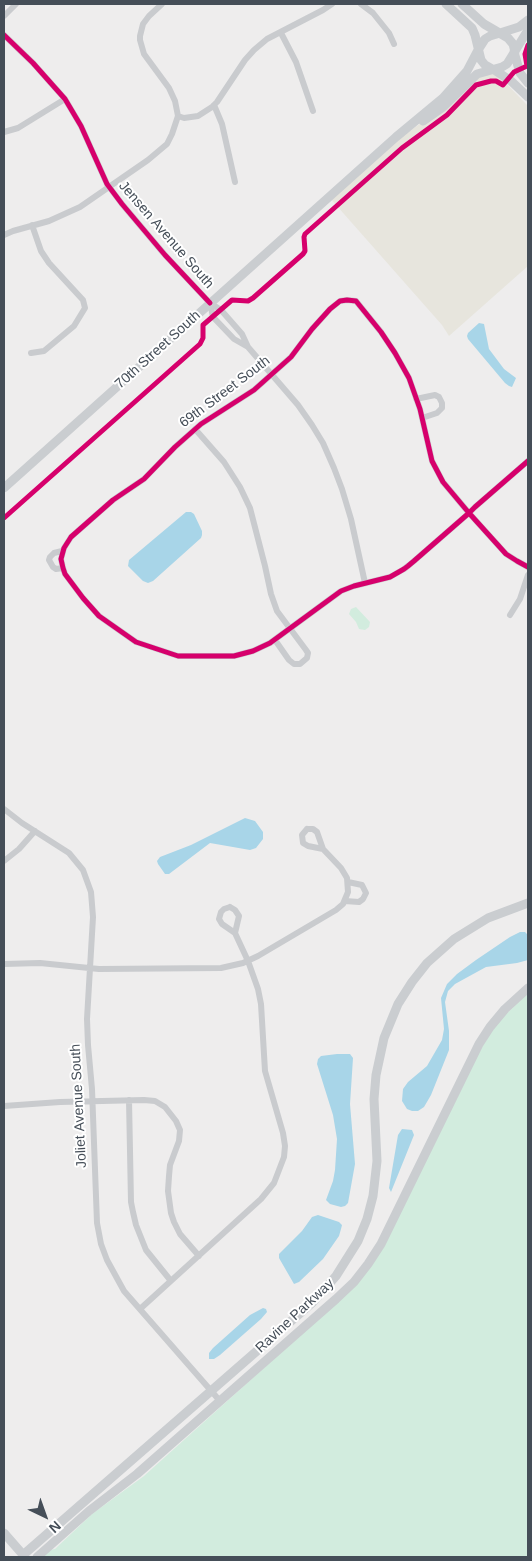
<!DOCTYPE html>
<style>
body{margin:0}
#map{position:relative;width:532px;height:1561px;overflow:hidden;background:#eeeded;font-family:Helvetica,sans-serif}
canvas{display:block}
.frame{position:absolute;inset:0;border:5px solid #454e58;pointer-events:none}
.north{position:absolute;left:20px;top:1491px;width:50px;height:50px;-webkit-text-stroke:4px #fff;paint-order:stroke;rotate:138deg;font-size:14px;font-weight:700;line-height:20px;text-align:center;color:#454e58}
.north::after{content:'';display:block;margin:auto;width:18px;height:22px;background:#454e58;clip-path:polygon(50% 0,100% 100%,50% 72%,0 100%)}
</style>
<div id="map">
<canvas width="532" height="1561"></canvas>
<div class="frame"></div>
<div class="north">N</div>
</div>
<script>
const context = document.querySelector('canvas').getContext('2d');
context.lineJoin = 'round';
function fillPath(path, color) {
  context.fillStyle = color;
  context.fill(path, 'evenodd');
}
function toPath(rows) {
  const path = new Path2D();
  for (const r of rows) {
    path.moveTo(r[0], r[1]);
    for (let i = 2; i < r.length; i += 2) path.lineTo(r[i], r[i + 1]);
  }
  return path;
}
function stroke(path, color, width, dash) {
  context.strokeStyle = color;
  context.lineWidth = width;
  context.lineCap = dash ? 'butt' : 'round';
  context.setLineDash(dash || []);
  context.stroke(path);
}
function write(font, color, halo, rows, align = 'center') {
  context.font = font + ' Helvetica,sans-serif';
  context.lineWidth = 4;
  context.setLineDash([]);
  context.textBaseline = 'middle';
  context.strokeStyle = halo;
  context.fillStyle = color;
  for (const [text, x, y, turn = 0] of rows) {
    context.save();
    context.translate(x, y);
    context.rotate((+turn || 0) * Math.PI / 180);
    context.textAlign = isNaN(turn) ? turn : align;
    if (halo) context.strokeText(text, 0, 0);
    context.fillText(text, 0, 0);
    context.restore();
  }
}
const commercial = toPath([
 [492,69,528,106,528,266,449,336,442,325,329,197,381,152,443,107,472,78]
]);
const green = toPath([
 [356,607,370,622,369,627,365,630,359,629,356,622,349,614,351,609],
 [528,993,528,1557,46,1557,42,1552,55,1549,92,1514,144,1476,357,1284,474,1061,491,1032,504,1016]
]);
const water = toPath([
 [479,323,484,324,489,349,504,369,516,378,512,387,509,386,505,383,468,339,467,336,468,333],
 [186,512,191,512,194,514,202,531,202,535,201,538,153,581,148,583,143,581,128,566,129,560],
 [245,818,255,821,263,832,263,839,256,848,250,850,210,843,169,874,165,874,158,864,157,861,160,857,191,845],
 [520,932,525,932,528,935,528,960,517,963,486,967,455,984,448,991,445,1002,449,1031,449,1050,431,1095,424,1107,418,1111,412,1111,407,1109,402,1101,403,1089,408,1082,427,1066,442,1040,444,1029,441,998,447,984,457,974,476,960,510,937],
 [337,1054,350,1054,353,1058,350,1104,355,1164,348,1203,345,1206,341,1207,330,1204,326,1200,333,1181,335,1170,337,1139,333,1115,317,1064,318,1059,321,1056],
 [402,1129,412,1130,414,1135,391,1192,389,1188,398,1135],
 [318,1215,339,1222,342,1225,341,1229,339,1236,323,1259,299,1282,294,1284,279,1258,279,1254,302,1231,312,1217],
 [263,1308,266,1309,267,1312,261,1319,220,1355,214,1359,209,1359,209,1353,213,1348,250,1315]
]);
const street = toPath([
 [162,4,149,16,143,24,140,36,140,40,144,54,169,88,175,101,178,116],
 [361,4,373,13,389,33,394,44],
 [4,16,16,4],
 [281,33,296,62,313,111],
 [4,35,33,63,65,99,81,126,107,184,122,204,165,255,210,303,221,310,242,334,248,347,298,405,312,425,323,443,334,468,342,489,351,519,365,583],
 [214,105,222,124,235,182],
 [178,116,184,118,198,116,212,107,217,102,245,60,254,50,267,39,323,10,332,4],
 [4,132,18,128,65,99],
 [4,235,13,231,49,221,80,207,148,160,167,144,172,134,178,116],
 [210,303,213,317,234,339,248,347],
 [31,353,44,351,74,326,85,308,83,300,49,263,41,251,32,225],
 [416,399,435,395,439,397,442,403,442,408,437,413,422,418],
 [195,429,224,462,240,487,250,508,265,566,271,594,277,611,306,650,308,653,307,658,300,664,294,664,289,660,275,640],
 [528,461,475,507,469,513,414,561,408,566,404,569,390,577,354,586,341,591,270,643,253,651,234,656,178,656,136,642,99,616,83,598,65,574,63,568,61,559,64,548,71,537,113,500,144,479,175,447,201,424,254,390,291,357,312,329,330,309,340,301,347,300,356,301,381,332,395,353,409,378,420,409,432,461,443,482,469,513,506,554,517,561,528,567],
 [62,551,54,553,50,557,49,560,53,567,56,569,63,568],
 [510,615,520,599,528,575],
 [4,809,22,823,69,853,83,870,91,892,93,917,87,1019,88,1045,92,1089,97,1223,101,1244,107,1260,124,1291,220,1401],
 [307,829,313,829,317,832,323,849,308,846,303,843,302,835,307,829],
 [4,861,19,849,35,831],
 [345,901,359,902,363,899,366,893,362,885,348,882],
 [230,907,235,910,239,916,235,933,222,924,219,919,221,912,224,909,230,907],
 [4,964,40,963,99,969,221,968,243,963,258,956,336,910,343,904,348,892,347,878,341,868,323,849],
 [129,1100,131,1202,133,1212,136,1225,146,1250,171,1281],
 [4,1106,60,1102,144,1100,155,1101,165,1107,176,1121,180,1130,179,1141,170,1165,169,1176,168,1191,171,1213,174,1222,180,1234,199,1256],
 [140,1309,261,1199,274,1183,284,1157,285,1146,283,1133,265,1071,261,1004,258,989,248,961,235,933]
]);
const secondary = toPath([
 [446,4,472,28,475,35,481,60,485,65,492,69],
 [462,4,484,24,508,38,513,44,515,52],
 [500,33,519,27,528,20],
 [478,50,485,39,490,36,500,33],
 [514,52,520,73,528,83],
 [493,69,511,81,528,97],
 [423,121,443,107,477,74,502,67,507,64,528,30],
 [4,488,396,137,443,98,467,71,478,50],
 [4,1533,25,1557],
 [23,1555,313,1302,336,1276,358,1241,367,1219,373,1196,377,1161,374,1099,376,1075,384,1038,398,1004,412,982,427,963,454,939,488,918,528,903],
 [37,1557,89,1511,137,1474,336,1299,354,1282,368,1264,381,1244,479,1044,490,1027,505,1009,528,988]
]);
const cycleway = toPath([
 [4,35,33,63,65,99,81,126,107,184,122,204,165,255,210,303],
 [528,461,475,507,469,513,414,561,408,566,404,569,390,577,354,586,341,591,270,643,253,651,234,656,178,656,136,642,99,616,83,598,65,574,63,568,61,559,64,548,71,537,113,500,144,479,175,447,201,424,254,390,291,357,312,329,330,309,340,301,347,300,356,301,381,332,395,353,409,378,420,409,432,461,443,482,469,513,506,554,517,561,528,567],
 [4,518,200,344,203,338,203,325,232,300,248,301,253,298,303,254,305,251,304,237,305,234,402,148,447,115,476,85,491,81,496,81,503,85,514,72,527,66,525,54,528,45]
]);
const streetNames = [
 ["Jensen Avenue South",166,235,49],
 ["70th Street South",158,350,-42],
 ["69th Street South",225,392,-37],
 ["Joliet Avenue South",79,1106,-93],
 ["Ravine Parkway",295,1316,-43]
];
fillPath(commercial, '#e7e5dd');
fillPath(green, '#d2ecde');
fillPath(water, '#a8d5e8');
stroke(street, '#c9cbce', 6);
stroke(secondary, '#cacdd0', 9);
stroke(cycleway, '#d6006c', 5);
write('14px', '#454e58', '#fff', streetNames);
</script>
